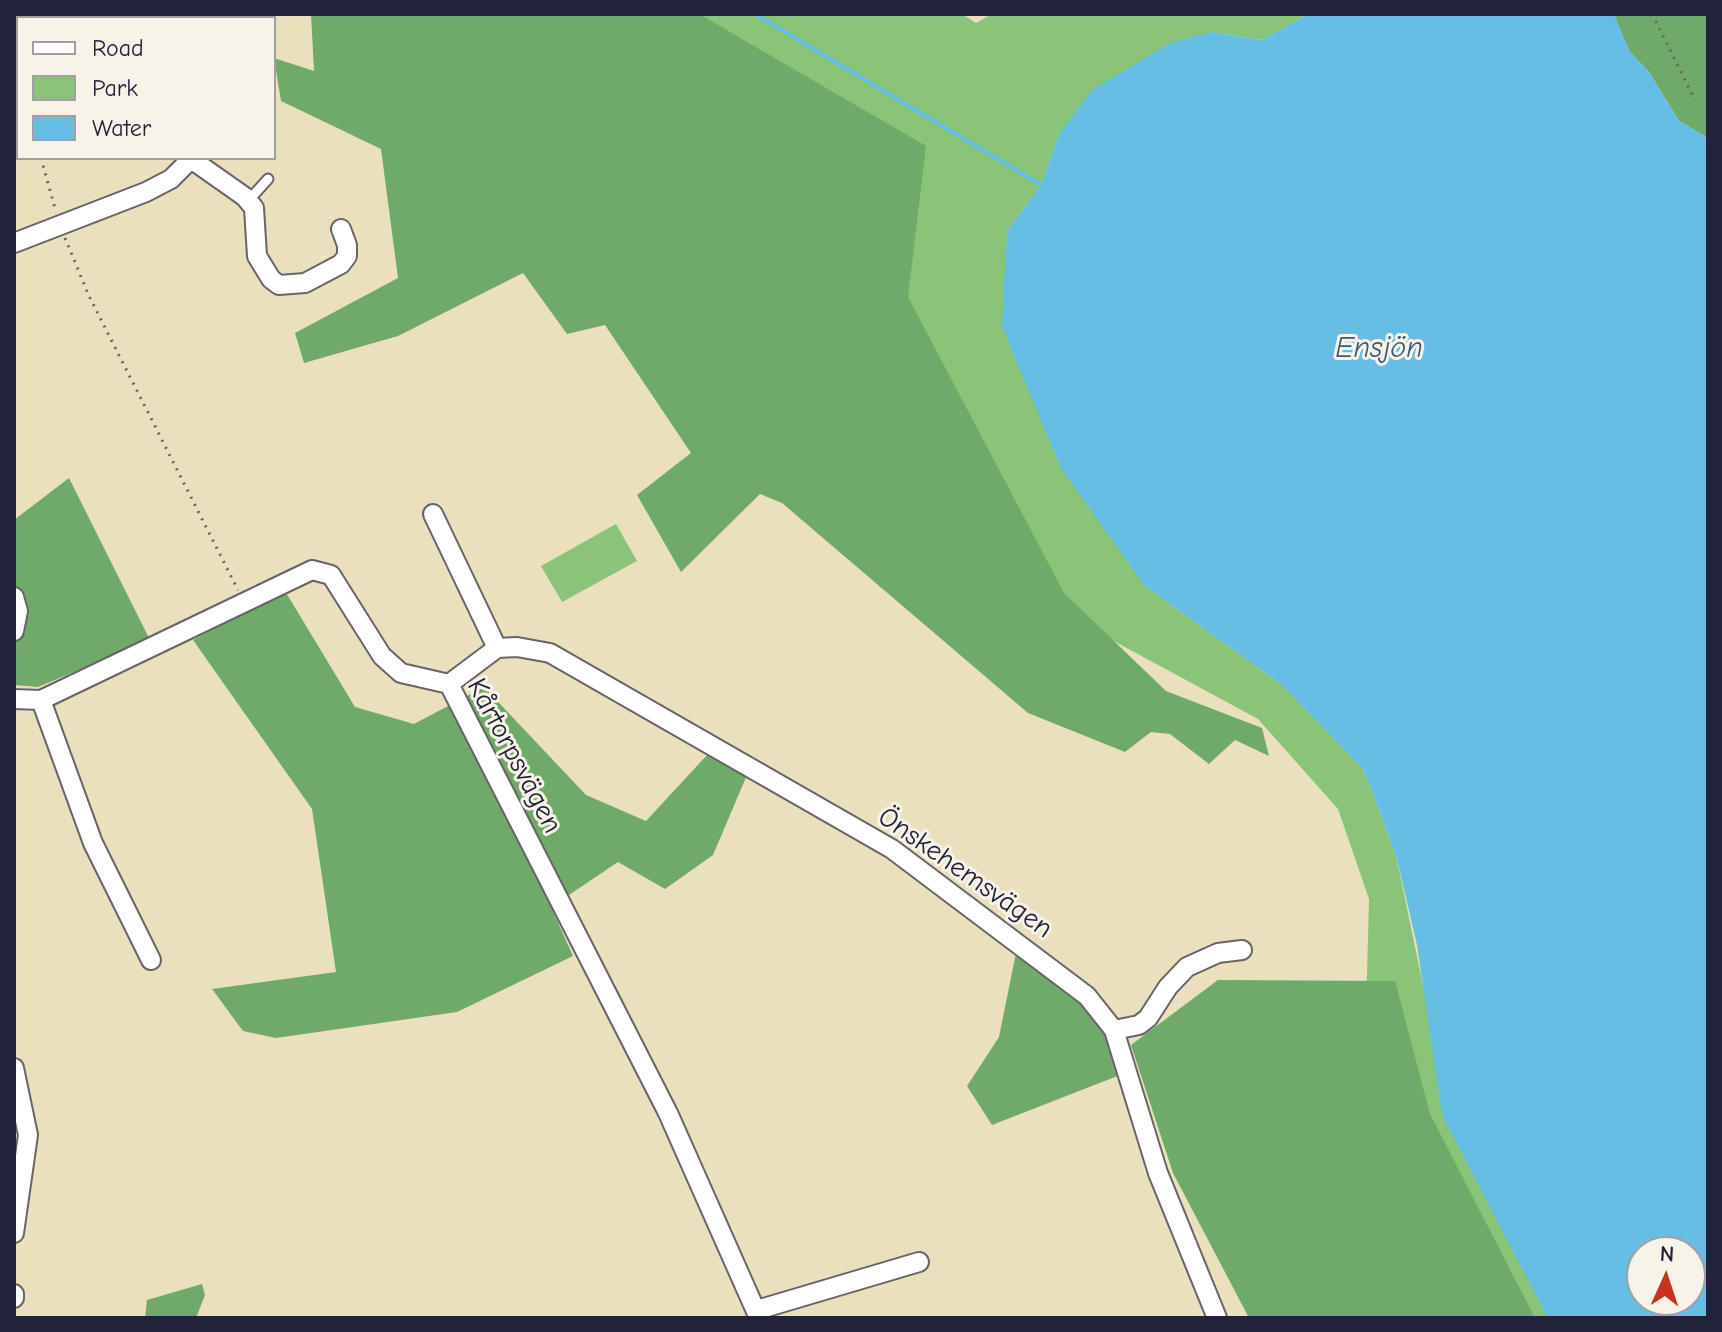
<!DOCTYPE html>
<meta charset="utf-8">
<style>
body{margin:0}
#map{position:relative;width:1722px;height:1332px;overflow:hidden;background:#eae0bd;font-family:"Comic Neue",sans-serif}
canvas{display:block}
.frame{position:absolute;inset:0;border:16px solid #22223b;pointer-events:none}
.legend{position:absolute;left:16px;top:16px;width:260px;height:144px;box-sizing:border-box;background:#f7f3e8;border:2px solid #a29fa3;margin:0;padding:10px 14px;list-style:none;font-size:24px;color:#22223b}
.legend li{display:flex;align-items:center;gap:16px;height:40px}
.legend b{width:40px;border:2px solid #a29fa3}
.north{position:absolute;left:1626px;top:1236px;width:80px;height:80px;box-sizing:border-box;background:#f7f3e8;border:2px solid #a29fa3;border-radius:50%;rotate:3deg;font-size:22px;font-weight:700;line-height:32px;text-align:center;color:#22223b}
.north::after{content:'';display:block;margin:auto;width:28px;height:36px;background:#c8321e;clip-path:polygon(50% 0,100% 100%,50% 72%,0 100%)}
</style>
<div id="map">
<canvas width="1722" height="1332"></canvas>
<div class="frame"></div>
<ul class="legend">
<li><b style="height:10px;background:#fff"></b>Road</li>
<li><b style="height:22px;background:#8ac479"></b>Park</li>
<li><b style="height:22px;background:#66bee4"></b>Water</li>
</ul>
<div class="north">N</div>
</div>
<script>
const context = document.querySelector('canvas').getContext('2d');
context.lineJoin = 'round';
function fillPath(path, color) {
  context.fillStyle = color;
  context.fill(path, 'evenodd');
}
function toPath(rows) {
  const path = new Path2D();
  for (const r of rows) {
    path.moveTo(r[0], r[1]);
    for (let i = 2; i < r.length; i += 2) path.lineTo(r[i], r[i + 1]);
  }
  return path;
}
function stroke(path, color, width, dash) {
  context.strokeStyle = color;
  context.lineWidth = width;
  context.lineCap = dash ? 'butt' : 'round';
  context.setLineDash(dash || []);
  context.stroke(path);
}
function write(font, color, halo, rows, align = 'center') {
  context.font = font + ' "Comic Neue",sans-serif';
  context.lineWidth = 6;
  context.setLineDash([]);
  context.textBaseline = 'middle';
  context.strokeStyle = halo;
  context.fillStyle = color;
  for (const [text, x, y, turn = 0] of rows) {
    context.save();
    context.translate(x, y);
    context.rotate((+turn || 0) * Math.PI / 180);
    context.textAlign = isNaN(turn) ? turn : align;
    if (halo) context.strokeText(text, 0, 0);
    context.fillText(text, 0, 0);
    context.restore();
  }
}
const green = toPath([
 [480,14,962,14,976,23,992,14,1308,14,1262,40,1211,32,1059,134,1041,185,1007,231,1145,586,1282,685,1364,770,1396,855,1429,1014,1501,1224,1548,1318,1484,1318,1363,1127,1369,899,1338,809,1258,719,1099,633],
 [616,524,637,561,562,602,541,566]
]);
const forest = toPath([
 [311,14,699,14,926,146,908,297,1064,593,1166,691,1262,728,1269,756,1235,740,1209,764,1170,734,1151,732,1125,752,1028,713,782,503,760,494,681,572,637,495,691,453,605,325,567,334,523,273,398,336,304,363,295,333,398,278,381,149,281,101,274,58,314,71],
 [1611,14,1708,14,1708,138,1679,121,1649,72,1630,52],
 [69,478,150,640,38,687,14,685,14,642,28,611,14,606,14,520],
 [285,591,355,707,414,724,484,687,586,795,646,821,708,754,747,775,713,855,665,889,618,862,551,907,573,956,457,1012,276,1038,243,1031,212,989,336,972,312,809,193,640],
 [1016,953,1083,1006,1112,1042,1120,1075,992,1125,967,1086,999,1037],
 [1218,980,1395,981,1430,1114,1535,1318,1249,1318,1173,1173,1131,1045],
 [202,1284,205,1295,196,1318,145,1318,147,1300]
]);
const water = toPath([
 [1308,14,1614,14,1630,52,1649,72,1679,121,1708,138,1708,1318,1548,1318,1442,1115,1417,945,1396,855,1364,770,1282,685,1145,586,1061,468,1002,326,1007,231,1041,185,1059,134,1092,90,1170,43,1211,32,1262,40],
 [1642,1252,1690,1252,1690,1300,1642,1300]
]);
const stream = toPath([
 [755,14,1041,185]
]);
const path = toPath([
 [1652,14,1695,100],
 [14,64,18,76],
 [41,158,56,212],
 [65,238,89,296,238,590]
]);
const lane = toPath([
 [248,201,268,179]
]);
const street = toPath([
 [206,14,209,18],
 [191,159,245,197,254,208,257,256,271,279,279,285,305,283,341,264,347,256,347,245,341,229],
 [14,243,146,192,171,179,192,158],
 [433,514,497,648],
 [14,597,18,611,14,631],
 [449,684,497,648,517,647,550,653,892,849,1087,996,1114,1030,1158,1173,1217,1318],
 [449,684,668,1113,759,1318],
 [14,699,41,700,312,570,331,575,382,656,401,673,449,684],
 [41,700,93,843,151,960],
 [1114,1030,1139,1025,1148,1018,1168,987,1187,967,1218,953,1242,950],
 [14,1068,28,1135,14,1233],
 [14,1294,14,1298],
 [757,1310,919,1262]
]);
const streetNames = [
 ["Kårtorpsvägen",514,756,62],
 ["Önskehemsvägen",965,873,35]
];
const waterNames = [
 ["Ensjön",1379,349]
];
fillPath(green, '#8ac479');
fillPath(forest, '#6faa69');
fillPath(water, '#66bee4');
stroke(stream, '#66bee4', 4);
stroke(lane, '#686468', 13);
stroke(street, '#686468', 22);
stroke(path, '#686468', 3, [2, 6]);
stroke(lane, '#fff', 9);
stroke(street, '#fff', 18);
write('28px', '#22223b', '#f7f3e8', streetNames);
write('italic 30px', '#3a5976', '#f7f3e8', waterNames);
</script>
